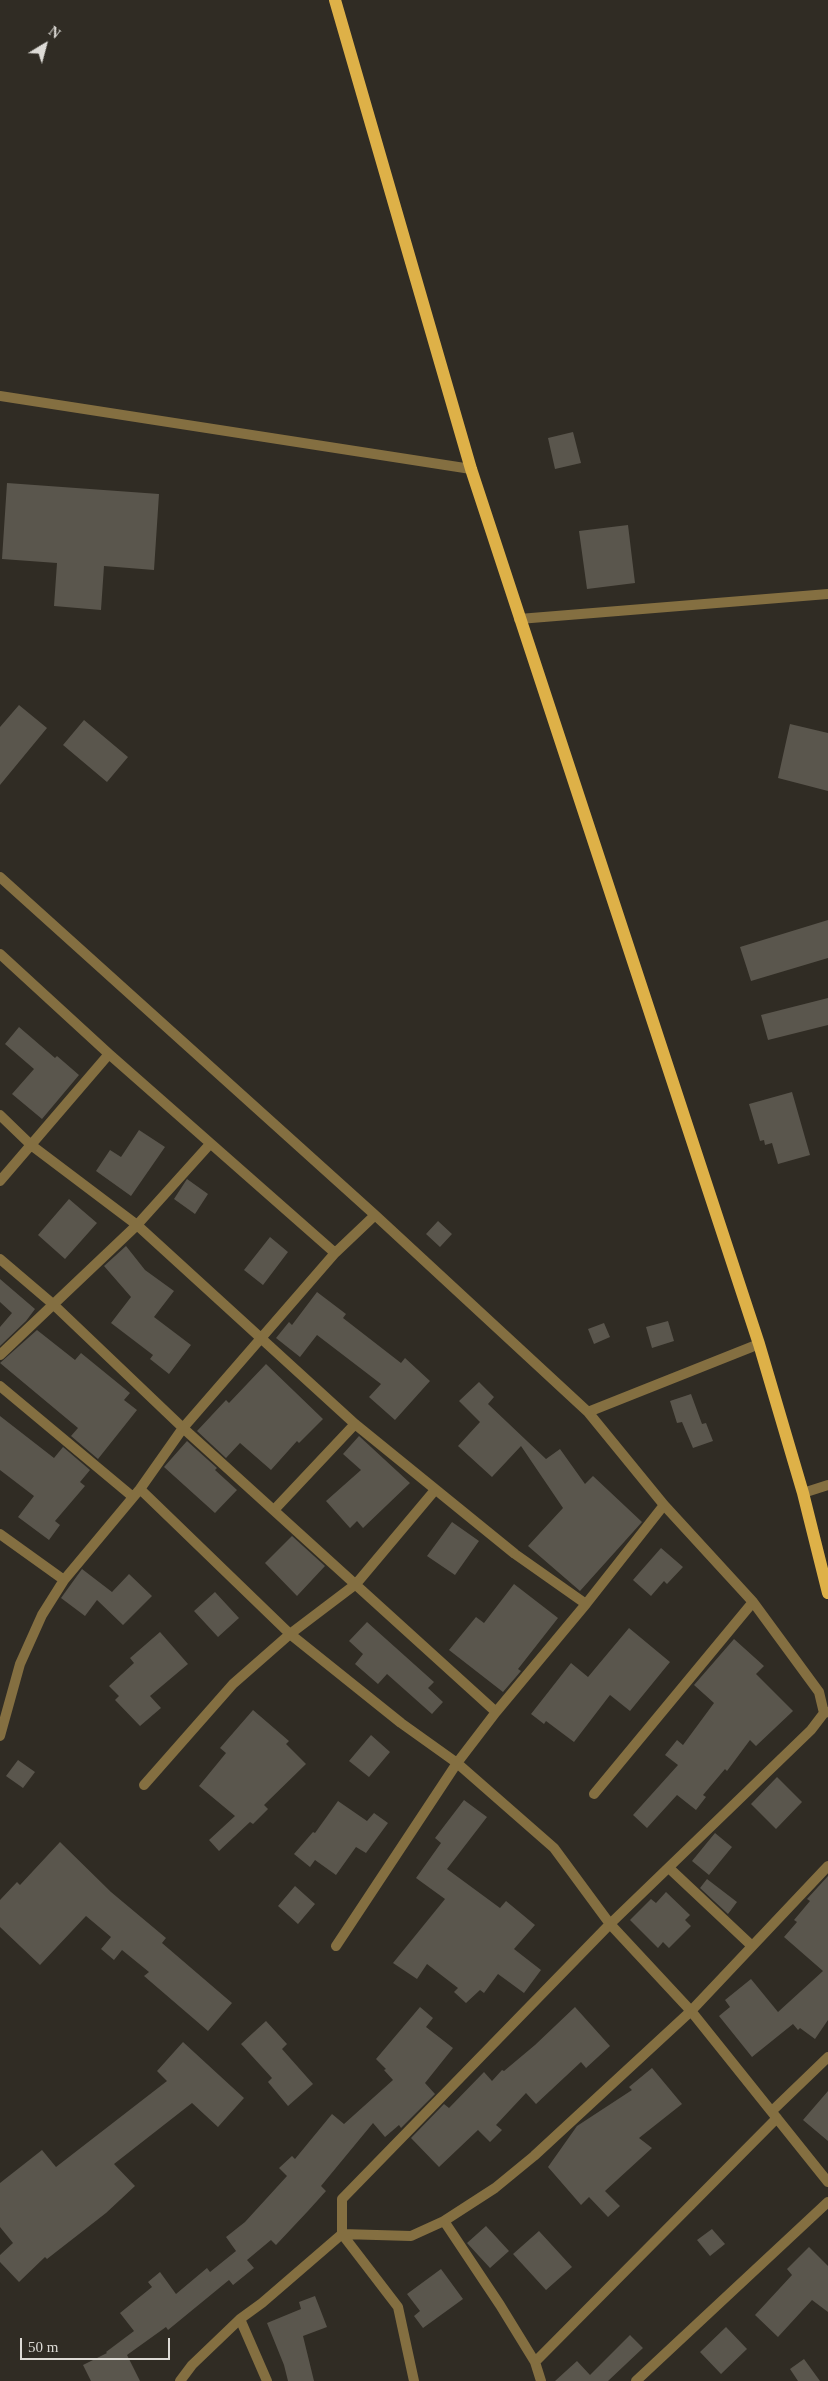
<!DOCTYPE html>
<style>
body{margin:0}
#map{position:relative;width:828px;height:2381px;overflow:hidden;background:#302c24;font-family:"Times New Roman",serif}
canvas{display:block}
.north{position:absolute;left:20px;top:20px;width:50px;height:50px;-webkit-text-stroke:4px #302c24;paint-order:stroke;rotate:37deg;font-size:14px;font-weight:700;line-height:20px;text-align:center;color:#dddbd6}
.north::after{content:'';display:block;margin:auto;width:18px;height:22px;background:#dddbd6;clip-path:polygon(50% 0,100% 100%,50% 72%,0 100%)}
.scale{position:absolute;left:20px;top:2338px;width:150px;height:22px;box-sizing:border-box;border:2px solid #dddbd6;border-top:0;padding-left:6px;font-size:15px;line-height:18px;white-space:nowrap;color:#dddbd6;-webkit-text-stroke:4px #302c24;paint-order:stroke}
</style>
<div id="map">
<canvas width="828" height="2381"></canvas>
<div class="north">N</div>
<div class="scale">50 m</div>
</div>
<script>
const context = document.querySelector('canvas').getContext('2d');
context.lineJoin = 'round';
function fillPath(path, color) {
  context.fillStyle = color;
  context.fill(path, 'evenodd');
}
function toPath(rows) {
  const path = new Path2D();
  for (const r of rows) {
    path.moveTo(r[0], r[1]);
    for (let i = 2; i < r.length; i += 2) path.lineTo(r[i], r[i + 1]);
  }
  return path;
}
function stroke(path, color, width, dash) {
  context.strokeStyle = color;
  context.lineWidth = width;
  context.lineCap = dash ? 'butt' : 'round';
  context.setLineDash(dash || []);
  context.stroke(path);
}
const building = toPath([
 [573,432,581,463,555,469,548,438],
 [7,483,159,494,154,570,104,566,101,610,54,606,57,563,2,559],
 [628,525,635,583,587,589,579,531],
 [19,705,47,728,0,785,0,727],
 [84,720,128,757,107,782,63,745],
 [790,724,828,733,828,791,778,778],
 [828,920,828,958,751,981,740,947],
 [828,998,828,1025,768,1040,761,1015],
 [19,1027,55,1058,57,1056,79,1075,42,1119,12,1094,34,1069,5,1044],
 [792,1092,810,1155,778,1164,772,1143,765,1145,764,1140,760,1141,749,1104],
 [139,1130,165,1147,131,1196,96,1171,110,1150,121,1157],
 [187,1179,208,1194,195,1214,174,1199],
 [69,1199,97,1223,65,1259,38,1235],
 [438,1221,452,1234,440,1247,426,1234],
 [270,1237,288,1252,263,1285,244,1270],
 [126,1246,145,1270,174,1291,154,1317,191,1345,169,1374,150,1359,153,1355,111,1323,131,1297,104,1266],
 [0,1279,35,1309,26,1321,0,1346,0,1327,12,1313,0,1302],
 [317,1292,346,1314,343,1318,401,1363,405,1358,430,1381,395,1420,369,1397,381,1384,317,1335,300,1357,276,1338,289,1322,292,1325],
 [668,1321,674,1341,652,1348,646,1327],
 [604,1323,610,1337,594,1344,588,1329],
 [37,1330,75,1360,81,1353,130,1393,124,1400,137,1410,98,1459,71,1436,78,1428,0,1363],
 [266,1364,323,1419,299,1443,297,1441,271,1470,240,1443,226,1458,197,1431,226,1400,229,1403],
 [479,1382,494,1397,488,1404,546,1459,560,1449,585,1484,593,1476,642,1522,580,1591,528,1546,563,1508,521,1446,492,1477,458,1446,480,1422,459,1401],
 [691,1394,702,1424,706,1423,713,1441,693,1448,682,1422,677,1423,670,1401],
 [0,1416,54,1458,63,1447,90,1470,80,1482,85,1486,55,1521,60,1525,49,1540,18,1517,34,1496,0,1470],
 [359,1436,410,1483,363,1528,357,1521,350,1528,326,1501,361,1470,343,1454],
 [187,1441,217,1468,215,1470,237,1490,215,1513,164,1467],
 [452,1522,479,1541,455,1575,427,1556],
 [292,1536,325,1566,297,1596,265,1563],
 [661,1548,683,1567,667,1584,664,1581,651,1596,633,1580],
 [82,1569,112,1592,129,1574,152,1596,123,1625,97,1600,85,1616,61,1598],
 [514,1584,558,1618,518,1669,521,1671,503,1692,449,1650,476,1617,484,1623],
 [215,1592,239,1618,218,1637,194,1611],
 [367,1622,434,1682,428,1688,443,1702,432,1714,387,1674,378,1684,355,1664,363,1654,349,1641],
 [629,1628,670,1662,630,1711,610,1695,574,1742,546,1721,544,1724,531,1714,571,1663,588,1677],
 [160,1632,188,1664,150,1696,161,1708,140,1726,115,1700,119,1696,109,1686,134,1663,130,1658],
 [734,1639,764,1666,756,1674,793,1711,756,1746,750,1740,727,1771,725,1769,703,1795,706,1797,696,1810,677,1795,647,1828,633,1815,678,1765,665,1755,677,1740,683,1745,714,1703,694,1685],
 [253,1710,289,1741,286,1744,306,1764,264,1805,268,1809,253,1824,250,1822,219,1851,209,1840,235,1816,199,1786,226,1753,220,1748],
 [371,1735,390,1752,369,1777,349,1761],
 [18,1760,35,1772,23,1788,6,1776],
 [777,1777,802,1802,776,1829,751,1804],
 [464,1800,487,1817,447,1869,500,1908,506,1901,535,1925,514,1949,541,1970,524,1993,498,1974,484,1993,480,1990,466,2003,454,1992,458,1988,427,1964,417,1979,393,1963,445,1899,416,1878,441,1843,435,1838],
 [338,1801,367,1821,374,1813,388,1823,366,1853,356,1847,336,1875,315,1860,310,1867,294,1854,313,1832,315,1833],
 [715,1833,732,1847,709,1875,692,1861],
 [60,1842,111,1892,166,1938,162,1943,232,2003,208,2031,144,1976,149,1972,122,1950,114,1960,101,1949,111,1937,86,1916,40,1965,0,1927,0,1900,17,1882,20,1885],
 [828,1876,828,2020,815,2039,800,2028,798,2030,793,2024,752,2057,719,2016,730,2007,725,2000,751,1979,778,2012,823,1971,784,1937,797,1922,794,1920,810,1901,807,1899],
 [707,1879,737,1902,728,1914,700,1888],
 [295,1886,315,1904,298,1924,278,1906],
 [666,1892,690,1915,685,1920,691,1926,669,1948,663,1942,658,1948,630,1920,651,1899,656,1903],
 [420,2007,433,2018,426,2027,453,2048,425,2083,435,2094,401,2128,399,2125,385,2137,373,2123,321,2186,326,2191,308,2211,276,2245,271,2240,247,2260,254,2268,233,2285,229,2280,168,2330,166,2327,127,2355,140,2381,91,2381,83,2365,107,2353,106,2352,134,2331,120,2313,152,2287,148,2282,160,2272,176,2294,207,2268,210,2272,236,2251,226,2237,245,2222,287,2176,279,2168,292,2156,295,2159,332,2114,344,2124,393,2080,384,2070,386,2069,376,2059],
 [575,2007,610,2046,586,2068,581,2062,536,2104,526,2093,496,2125,502,2130,490,2142,478,2130,439,2167,411,2138,444,2104,449,2108,484,2072,492,2081,502,2070,504,2071,535,2045],
 [266,2021,287,2044,282,2049,313,2084,288,2106,268,2082,272,2078,241,2044],
 [183,2042,244,2098,218,2127,192,2103,114,2164,135,2186,106,2213,47,2259,45,2257,19,2282,0,2262,0,2255,13,2243,0,2227,0,2183,42,2150,56,2167,167,2081,157,2071],
 [652,2068,682,2104,639,2138,652,2148,605,2191,620,2206,608,2217,589,2197,581,2205,548,2167,577,2126,632,2090,629,2087],
 [828,2091,828,2141,803,2120],
 [486,2226,509,2251,490,2268,467,2243],
 [712,2229,725,2244,710,2256,697,2240],
 [539,2231,572,2267,546,2290,513,2254],
 [809,2247,828,2266,828,2312,812,2300,778,2337,755,2315,792,2275,787,2269],
 [441,2269,463,2299,423,2328,414,2316,420,2311,407,2294],
 [315,2296,327,2327,303,2336,314,2381,288,2381,284,2365,267,2323,301,2309,299,2302],
 [726,2327,747,2349,721,2374,700,2352],
 [630,2335,643,2348,608,2381,555,2381,577,2361,590,2375],
 [804,2359,820,2381,798,2381,790,2369]
]);
const minor = toPath([
 [0,396,471,469],
 [519,619,828,594],
 [0,877,375,1215,588,1412,759,1344],
 [0,954,109,1054,335,1253],
 [0,1115,31,1145,137,1225,355,1424,515,1554,586,1604],
 [0,1181,109,1054],
 [0,1259,54,1305,183,1428,496,1712],
 [0,1355,137,1225,210,1144],
 [0,1386,133,1497],
 [588,1412,664,1505,753,1602,819,1692,824,1713],
 [140,1489,290,1634,401,1723,457,1763,554,1848,610,1924,691,2011,828,2182],
 [803,1493,828,1485],
 [274,1510,355,1424],
 [0,1534,64,1580],
 [0,1736,20,1664,42,1615,64,1580,140,1489,183,1428,335,1253,375,1215],
 [144,1785,233,1684,290,1634,356,1584,435,1490],
 [594,1794,753,1602],
 [669,1868,752,1946],
 [336,1946,457,1763,496,1712,586,1604,664,1505],
 [772,2111,828,2057],
 [444,2221,500,2305,535,2362,541,2381],
 [240,2319,267,2381],
 [535,2362,777,2118],
 [180,2381,192,2365,240,2319,262,2303,342,2234,411,2236,444,2221,495,2188,534,2156,691,2011,828,1866],
 [414,2381,398,2307,342,2234,342,2199,610,1924,811,1730,824,1713,828,1712],
 [636,2381,828,2202]
]);
const primary = toPath([
 [335,0,471,469,759,1344,803,1493,828,1593]
]);
fillPath(building, '#5a564d');
stroke(minor, '#846f41', 10);
stroke(primary, '#deb148', 12);
</script>
